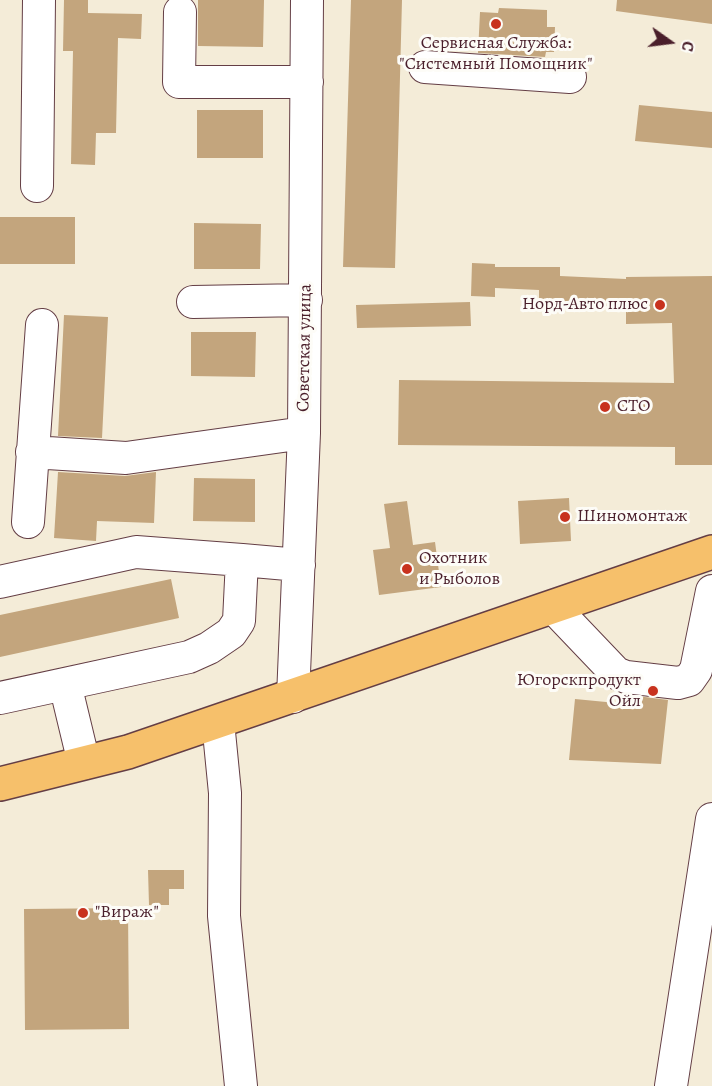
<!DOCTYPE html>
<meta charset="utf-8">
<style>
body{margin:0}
#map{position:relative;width:712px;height:1086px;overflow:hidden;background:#f4ecd8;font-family:Alegreya,serif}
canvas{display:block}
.north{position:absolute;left:640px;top:12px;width:60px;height:60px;-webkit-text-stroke:4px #fdfcf7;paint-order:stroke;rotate:104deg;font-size:16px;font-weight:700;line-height:24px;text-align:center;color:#4a1f2b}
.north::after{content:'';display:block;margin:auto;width:21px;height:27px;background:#4a1f2b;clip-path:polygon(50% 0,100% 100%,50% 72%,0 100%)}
</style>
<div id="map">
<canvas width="712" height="1086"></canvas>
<div class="north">С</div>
</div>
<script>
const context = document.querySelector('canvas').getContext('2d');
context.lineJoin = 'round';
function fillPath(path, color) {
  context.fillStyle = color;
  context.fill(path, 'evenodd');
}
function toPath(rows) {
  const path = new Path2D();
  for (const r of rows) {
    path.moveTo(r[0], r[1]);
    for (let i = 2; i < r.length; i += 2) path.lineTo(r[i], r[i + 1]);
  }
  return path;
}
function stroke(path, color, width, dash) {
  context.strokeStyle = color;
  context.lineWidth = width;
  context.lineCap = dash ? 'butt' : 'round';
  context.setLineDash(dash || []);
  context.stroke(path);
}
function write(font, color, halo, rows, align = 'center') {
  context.font = font + ' Alegreya,serif';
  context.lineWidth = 6;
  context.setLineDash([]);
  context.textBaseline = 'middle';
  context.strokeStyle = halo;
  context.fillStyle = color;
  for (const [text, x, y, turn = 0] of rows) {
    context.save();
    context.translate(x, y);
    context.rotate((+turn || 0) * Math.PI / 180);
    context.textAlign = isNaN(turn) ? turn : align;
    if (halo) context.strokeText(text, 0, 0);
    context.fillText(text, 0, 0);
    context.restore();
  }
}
const building = toPath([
 [64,0,88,0,88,13,142,14,141,39,118,38,116,133,96,133,95,165,71,164,73,51,63,51],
 [198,0,264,0,263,47,198,46],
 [351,0,402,0,395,268,343,267],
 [617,0,712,0,712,24,616,11],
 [499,8,547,10,547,27,555,27,554,52,546,52,545,57,478,53,480,12,498,13],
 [639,105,712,112,712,148,635,141],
 [197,110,263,110,263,158,197,158],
 [0,217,75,217,75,264,0,264],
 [194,223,261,224,260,269,194,269],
 [472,263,495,264,495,267,560,267,560,276,626,279,626,277,712,276,712,465,675,465,675,447,398,445,399,380,674,383,672,323,626,324,626,307,539,302,539,290,495,288,495,297,471,296],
 [470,302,471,326,357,328,356,305],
 [64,315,108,317,102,438,58,436],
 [191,332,256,332,255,377,191,376],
 [58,472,125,476,156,472,154,523,97,521,96,541,54,538],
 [194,478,255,479,255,522,193,521],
 [569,498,571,541,520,544,518,501],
 [407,501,413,545,435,542,441,587,379,595,373,550,390,548,384,504],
 [171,579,179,618,0,657,0,615],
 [637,696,668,700,661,764,569,760,575,699,637,705],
 [148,870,184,870,184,889,169,889,169,905,149,905],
 [128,908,129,1029,25,1030,24,909]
]);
const minor = toPath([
 [180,12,179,82,307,82],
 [425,67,570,77],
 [37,186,39,0],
 [193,302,306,300],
 [32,452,126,458,304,433],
 [28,522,42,325],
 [242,560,299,565],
 [0,582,136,552,242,560,239,621,231,633,209,648,189,657,0,698],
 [554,608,616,673,626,677,678,683,689,680,696,670,712,591],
 [65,684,84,763],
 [293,697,304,433,307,0],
 [218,722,225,793,224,916,241,1086],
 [671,1086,712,819]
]);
const major = toPath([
 [0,784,128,752,712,552]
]);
const markers = [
 [496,24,6,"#c8321e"],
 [660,305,6,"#c8321e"],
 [605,407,6,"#c8321e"],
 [565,517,6,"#c8321e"],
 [407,569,6,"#c8321e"],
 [653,691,6,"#c8321e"],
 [83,913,6,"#c8321e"]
];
const poiNames = [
 ["Сервисная Служба:",496,44,"center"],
 ["\"Системный Помощник\"",496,65,"center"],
 ["Норд-Авто плюс",648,305,"right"],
 ["СТО",617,407],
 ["Шиномонтаж",577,517],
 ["Охотник",419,559],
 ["и Рыболов",419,580],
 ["Югорскпродукт",641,681,"right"],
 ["Ойл",641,702,"right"],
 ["\"Вираж\"",95,913]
];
const streetNames = [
 ["Советская улица",305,348,-89]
];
fillPath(building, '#c3a57d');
stroke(minor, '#643e45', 34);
stroke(major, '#643e45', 36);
stroke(minor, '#fff', 32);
stroke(major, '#f6c06b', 33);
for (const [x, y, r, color] of markers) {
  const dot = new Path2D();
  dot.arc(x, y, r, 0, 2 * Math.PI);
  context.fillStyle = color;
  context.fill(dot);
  stroke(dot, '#fdfcf7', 2);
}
write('18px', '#4a1f2b', '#fdfcf7', poiNames, 'left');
write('18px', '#4a1f2b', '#fdfcf7', streetNames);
</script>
